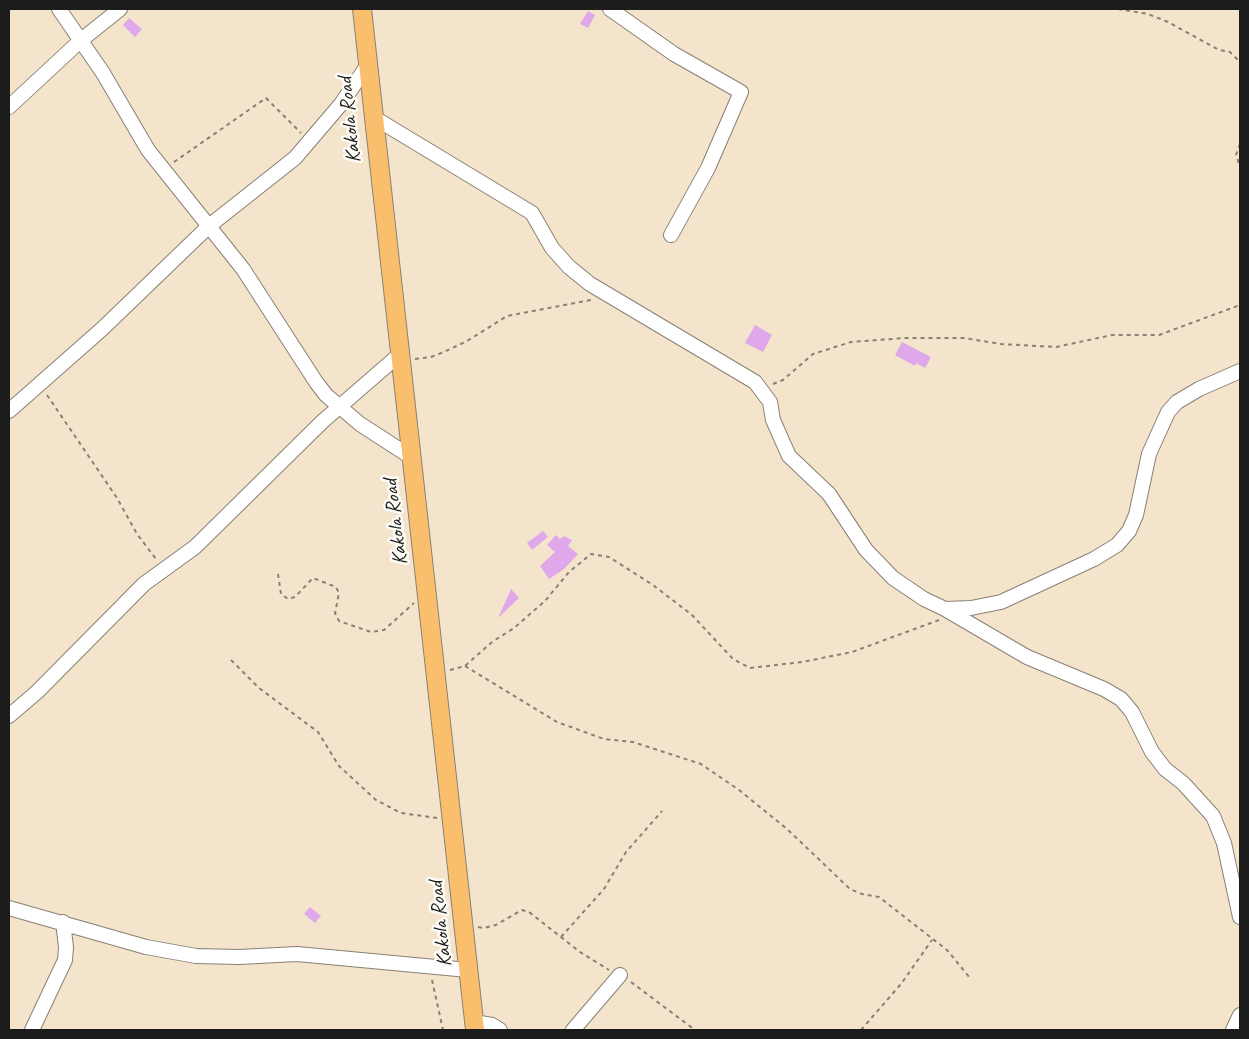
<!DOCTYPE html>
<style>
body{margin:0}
#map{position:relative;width:1249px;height:1039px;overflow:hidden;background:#f5e4cc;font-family:Caveat,sans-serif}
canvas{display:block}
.frame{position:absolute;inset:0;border:10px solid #1c1c1c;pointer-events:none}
</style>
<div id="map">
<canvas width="1249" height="1039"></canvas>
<div class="frame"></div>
</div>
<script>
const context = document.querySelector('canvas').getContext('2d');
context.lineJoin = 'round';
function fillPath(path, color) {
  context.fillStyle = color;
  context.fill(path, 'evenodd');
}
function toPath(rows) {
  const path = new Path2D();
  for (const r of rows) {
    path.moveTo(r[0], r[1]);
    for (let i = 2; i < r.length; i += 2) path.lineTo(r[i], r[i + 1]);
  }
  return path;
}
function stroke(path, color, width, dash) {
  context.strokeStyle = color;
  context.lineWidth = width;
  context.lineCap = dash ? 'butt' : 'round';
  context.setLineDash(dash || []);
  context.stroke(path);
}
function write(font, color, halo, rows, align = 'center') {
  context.font = font + ' Caveat,sans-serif';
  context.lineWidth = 5;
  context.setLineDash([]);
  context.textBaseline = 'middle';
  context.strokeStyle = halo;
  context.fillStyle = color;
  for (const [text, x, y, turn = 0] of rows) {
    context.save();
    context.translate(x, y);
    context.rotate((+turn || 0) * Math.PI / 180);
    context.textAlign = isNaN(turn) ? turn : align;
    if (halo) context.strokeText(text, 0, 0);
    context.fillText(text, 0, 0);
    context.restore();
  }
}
const building = toPath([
 [588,11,595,15,588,28,580,24],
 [129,18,142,29,135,37,123,25],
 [755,325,772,335,763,352,745,343],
 [902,342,931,357,925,368,916,363,915,366,895,355],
 [543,531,548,537,532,550,527,543],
 [556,535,560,539,564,536,572,540,568,546,578,554,564,569,549,579,540,566,555,552,547,545],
 [511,589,519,598,498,618],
 [310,907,321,916,315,923,304,914]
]);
const path = toPath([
 [1118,9,1148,14,1168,22,1219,50,1230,52,1240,62],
 [1240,144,1236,155,1240,167],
 [174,162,266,98,301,133],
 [415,359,431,357,444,352,467,341,507,316,591,300],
 [773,384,783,380,813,354,851,342,905,338,964,338,1001,344,1056,347,1112,335,1159,335,1240,305],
 [47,395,117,498,137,534,156,559],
 [278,574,281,594,288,599,295,597,313,578,336,587,339,593,335,613,339,621,371,632,384,630,414,603],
 [231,660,259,688,318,732,339,766,376,800,401,813,437,818],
 [465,666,557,722,604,739,633,742,701,764,739,790,787,829,850,889,862,894,879,897,947,950,970,978],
 [450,670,465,666,492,642,514,628,545,601,569,572,591,554,609,557,653,585,692,615,733,659,750,668,802,662,852,652,939,620],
 [478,927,484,928,496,925,522,910,529,912,580,952,609,970],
 [561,937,604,889,626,852,662,811],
 [432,980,443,1030],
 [631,982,695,1030],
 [861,1030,901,984,932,940]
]);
const minor = toPath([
 [59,9,103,73,148,150,243,269,316,382,326,395,360,424,411,457],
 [610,9,674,54,741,92,708,168,671,235],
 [9,107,80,41,120,9],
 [373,117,532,213,552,248,569,267,590,284,755,382,770,402,773,420,789,456,829,494,866,550,893,578,924,599,945,609,971,608,1001,602,1094,559,1117,545,1129,531,1136,515,1149,454,1168,412,1177,402,1199,389,1240,371],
 [9,411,102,329,209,226,295,158,341,104,367,66],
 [945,609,1027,657,1104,689,1121,699,1132,712,1152,752,1165,769,1183,783,1213,816,1224,843,1240,917],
 [9,716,37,692,144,584,195,547,323,421,399,355],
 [9,908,146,947,196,956,239,957,297,954,468,970],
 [474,1022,492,1025,500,1030],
 [32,1030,65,960,66,947,63,922],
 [573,1030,620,975],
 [1233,1030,1240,1015]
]);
const major = toPath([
 [362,9,475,1030]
]);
const streetNames = [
 ["Kakola Road",350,120,-96],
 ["Kakola Road",396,522,-97],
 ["Kakola Road",441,924,-96]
];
fillPath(building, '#dfa8ea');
stroke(minor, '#888074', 16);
stroke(major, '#888074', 20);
stroke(path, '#888074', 2, [4, 4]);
stroke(minor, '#fff', 14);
stroke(major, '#f9bf6d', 18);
write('21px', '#1c1c1c', '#fdfcf7', streetNames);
</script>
